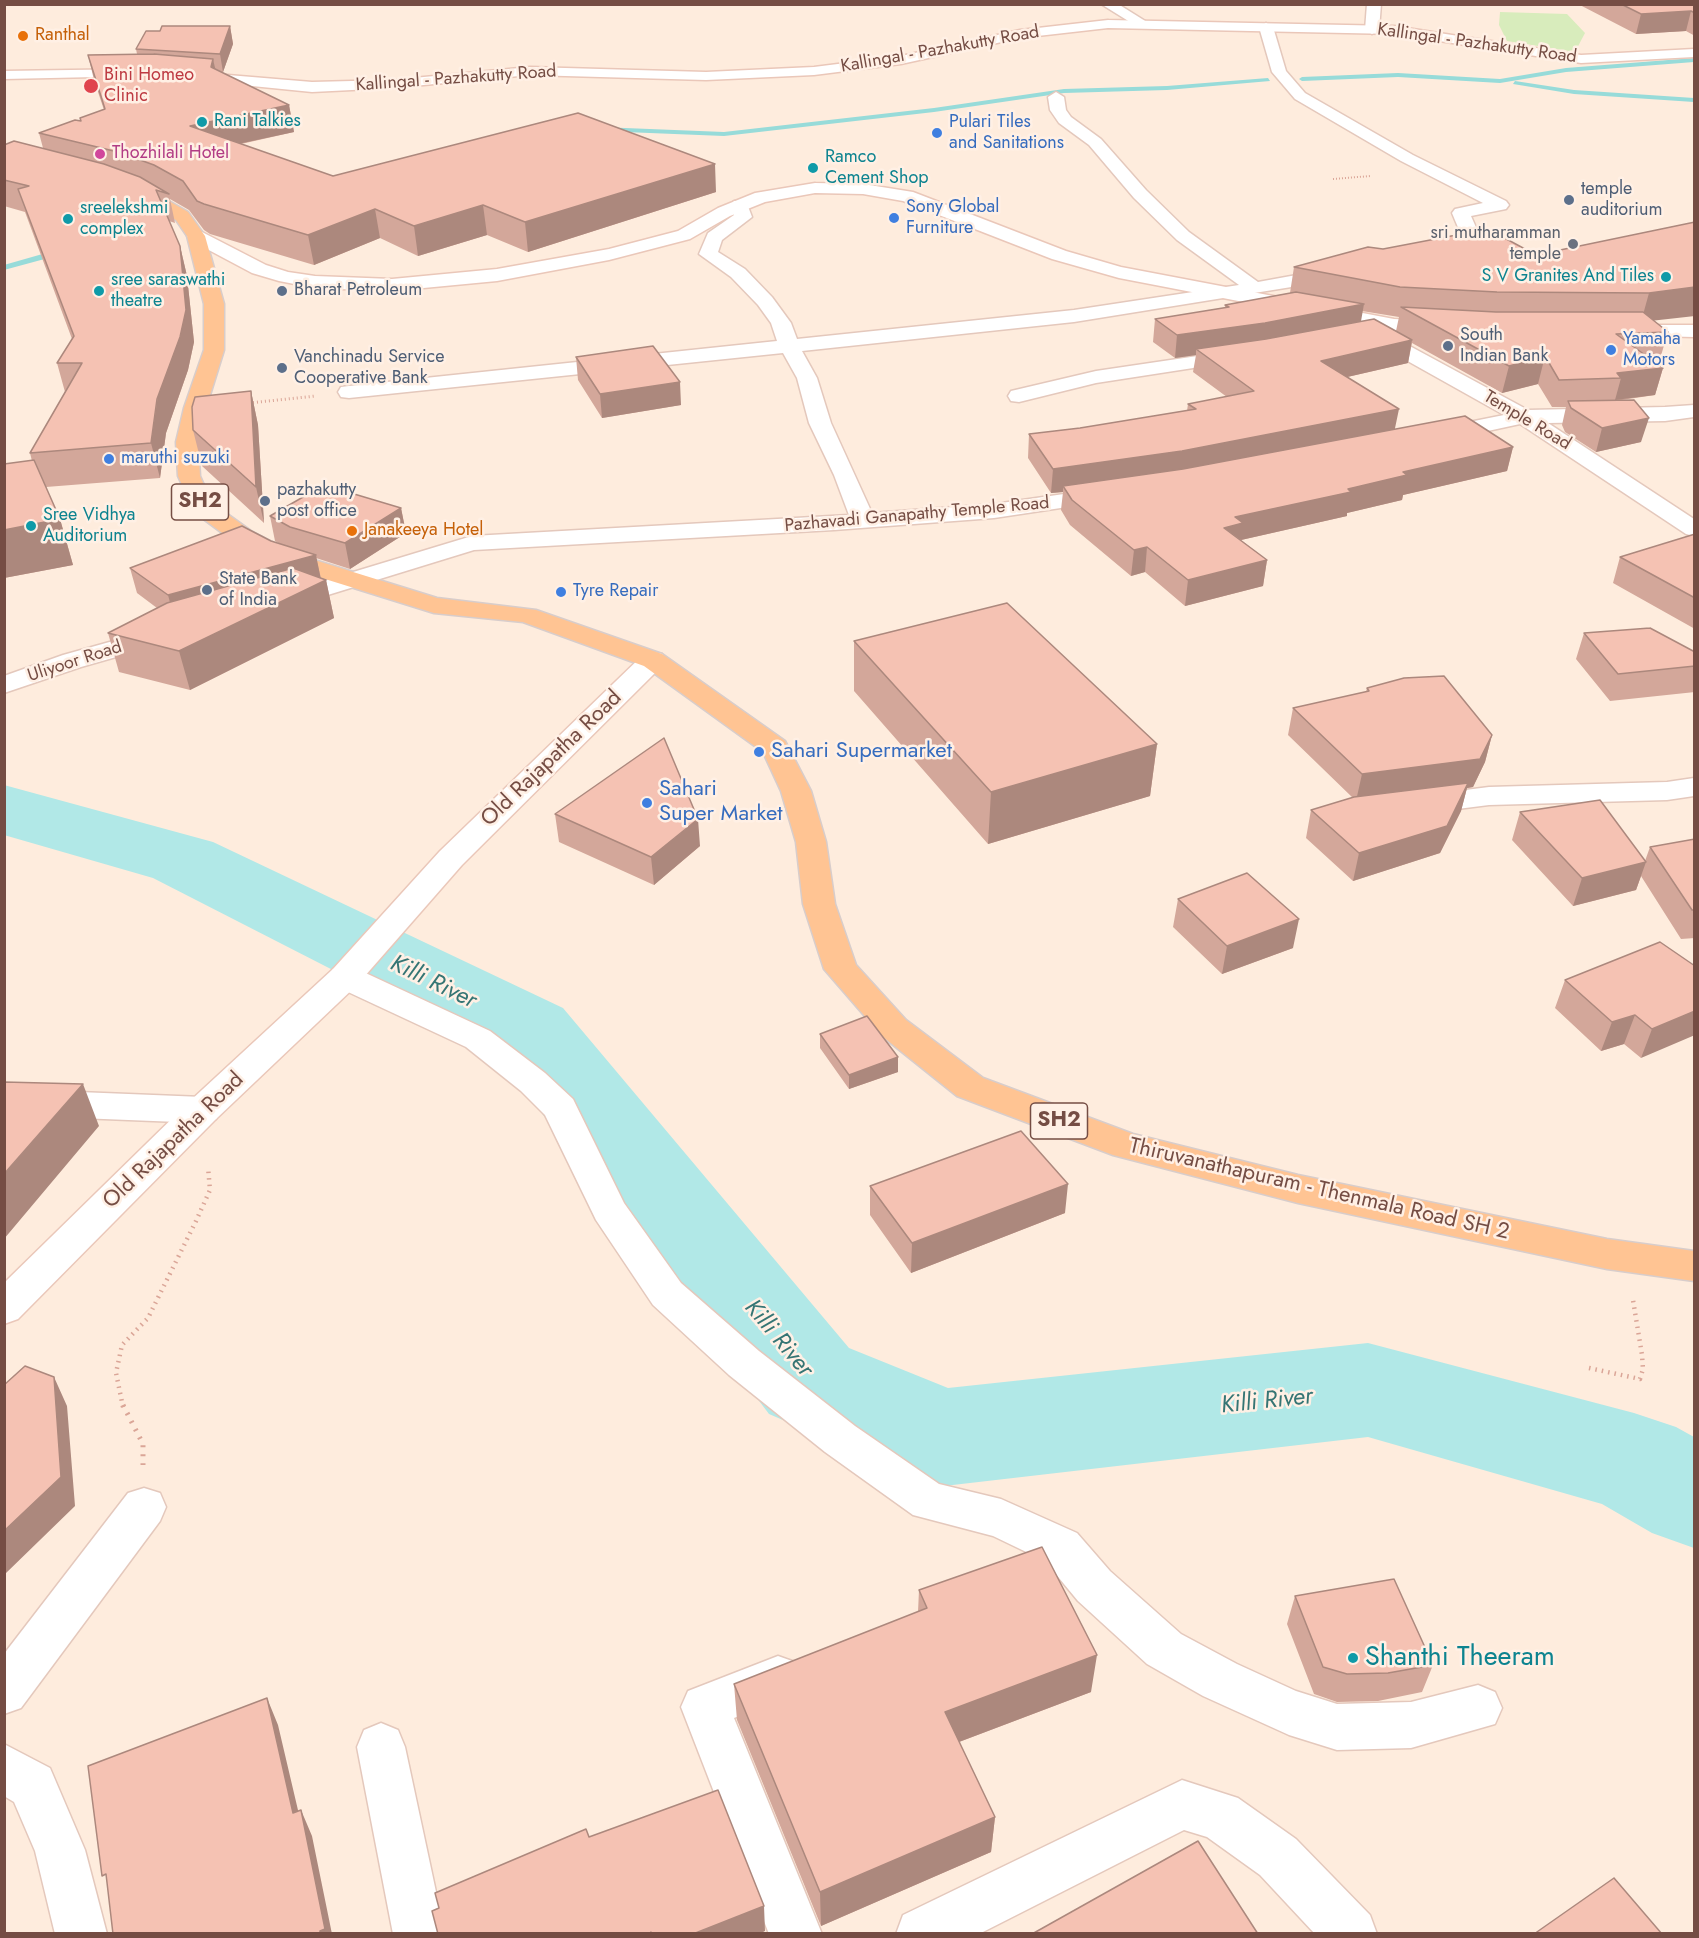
<!DOCTYPE html>
<style>
body{margin:0}
#map{position:relative;width:1699px;height:1938px;overflow:hidden;background:#feecdd;font-family:Jost,sans-serif}
canvas{display:block}
.frame{position:absolute;inset:0;border:6px solid #754d44;pointer-events:none}
</style>
<div id="map">
<canvas width="1699" height="1938"></canvas>
<div class="frame"></div>
</div>
<script>
const context = document.querySelector('canvas').getContext('2d');
context.lineJoin = 'round';
function fillPath(path, color) {
  context.fillStyle = color;
  context.fill(path, 'evenodd');
}
function toPath(rows) {
  const path = new Path2D();
  for (const r of rows) {
    path.moveTo(r[0], r[1]);
    for (let i = 2; i < r.length; i += 2) path.lineTo(r[i], r[i + 1]);
  }
  return path;
}
function stroke(path, color, width, dash) {
  context.strokeStyle = color;
  context.lineWidth = width;
  context.lineCap = dash ? 'butt' : 'round';
  context.setLineDash(dash || []);
  context.stroke(path);
}
function write(font, color, halo, rows, align = 'center') {
  context.font = font + ' Jost,sans-serif';
  context.lineWidth = 5;
  context.setLineDash([]);
  context.textBaseline = 'middle';
  context.strokeStyle = halo;
  context.fillStyle = color;
  for (const [text, x, y, turn = 0] of rows) {
    context.save();
    context.translate(x, y);
    context.rotate((+turn || 0) * Math.PI / 180);
    context.textAlign = isNaN(turn) ? turn : align;
    if (halo) context.strokeText(text, 0, 0);
    context.fillText(text, 0, 0);
    context.restore();
  }
}
const green = toPath([
 [1500,12,1567,14,1585,33,1575,52,1507,41,1499,25]
]);
const stream = toPath([
 [1694,58,1694,62,1566,72,1500,83,1398,77,1302,81,1299,79,1302,77,1398,73,1500,79,1566,68,1694,58],
 [1268,78,1270,81,1167,90,1064,93,934,112,724,136,600,131,596,129,600,127,724,132,934,108,1064,89,1167,86,1268,78],
 [1515,81,1574,90,1694,98,1694,102,1574,94,1513,84,1515,81],
 [60,249,64,252,63,254,4,270,4,265,60,249]
]);
const river = toPath([
 [4,785,213,842,563,1008,849,1348,948,1388,1368,1343,1634,1413,1676,1427,1694,1437,1694,1548,1652,1533,1602,1504,1368,1437,944,1486,903,1472,769,1414,497,1054,153,878,4,835,4,785]
]);
const pathFar3 = toPath([
 [1333,179,1371,176]
]);
const pathFar2 = toPath([
 [249,403,316,396]
]);
const pathFar1 = toPath([
 [1589,1368,1640,1379,1643,1369,1642,1355,1633,1300],
 [123,1407,116,1373,122,1345,148,1318,196,1221,210,1190,208,1167]
]);
const path = toPath([
 [123,1405,143,1444,143,1465]
]);
const minor = toPath([
 [1101,4,1118,4,1150,24,1148,27,1138,27,1101,4],
 [1367,4,1381,4,1379,30,1372,34,1365,30,1367,4],
 [1266,23,1273,27,1286,71,1305,93,1413,155,1506,201,1509,205,1506,209,1471,216,1485,248,1482,252,1448,259,1441,257,1439,253,1441,249,1465,244,1452,213,1455,209,1483,203,1401,161,1295,99,1272,72,1259,27,1266,23],
 [1056,92,1064,97,1066,110,1071,117,1101,139,1146,190,1189,232,1258,282,1335,268,1342,270,1344,274,1342,278,1335,280,1074,322,802,351,817,378,831,423,872,513,994,504,1106,488,1114,490,1118,495,1114,500,994,518,834,530,474,550,292,606,283,609,274,606,270,601,274,596,472,536,849,515,834,475,809,423,797,378,783,353,349,398,341,397,338,392,341,387,349,386,777,341,771,323,758,305,731,277,699,254,708,233,734,215,731,205,734,201,746,201,752,217,722,240,718,252,745,269,772,297,791,323,797,339,1074,310,1239,285,1177,240,1134,198,1089,145,1059,123,1050,110,1048,97,1056,92],
 [1375,325,1382,327,1393,337,1528,410,1665,407,1694,405,1694,417,1665,421,1548,423,1694,519,1694,536,1686,534,1520,424,1437,442,1429,440,1426,435,1429,430,1504,415,1379,345,1365,331,1368,327,1375,325],
 [1238,350,1245,352,1248,356,1245,360,1096,383,1019,402,1011,401,1008,396,1011,391,1096,371,1238,350],
 [156,629,165,631,169,637,165,643,81,667,4,693,4,676,63,655,156,629],
 [1694,778,1694,796,1667,800,1489,805,1418,814,1408,811,1403,805,1408,799,1418,796,1489,787,1667,782,1694,778],
 [345,966,357,969,490,1031,545,1073,573,1099,624,1203,681,1283,759,1351,855,1426,939,1484,1001,1499,1077,1533,1110,1571,1181,1634,1237,1664,1296,1691,1337,1704,1411,1702,1478,1685,1495,1692,1502,1708,1495,1724,1411,1748,1337,1750,1289,1735,1203,1696,1147,1664,1078,1601,1045,1561,993,1536,913,1515,825,1452,729,1375,653,1305,596,1220,545,1115,521,1091,466,1047,333,985,328,977,333,969,345,966],
 [54,1091,203,1097,216,1101,221,1110,216,1119,203,1123,54,1117,4,1121,4,1095,54,1091],
 [144,1488,160,1493,166,1507,160,1521,21,1708,4,1714,4,1654,128,1493,144,1488],
 [778,1656,795,1662,802,1678,795,1694,734,1718,822,1934,769,1934,681,1707,688,1691,778,1656],
 [381,1723,398,1730,405,1747,445,1934,393,1934,357,1747,364,1730,381,1723],
 [4,1744,50,1768,85,1850,107,1934,55,1934,35,1851,14,1802,4,1796,4,1744],
 [1182,1780,1238,1798,1296,1839,1370,1915,1377,1934,1315,1934,1260,1875,1207,1837,1184,1830,979,1934,896,1934,903,1915,1182,1780]
]);
const secondary = toPath([
 [1108,20,1394,26,1581,55,1694,49,1694,57,1581,63,1394,34,1108,28,1020,38,901,64,814,75,706,80,530,75,392,88,312,92,192,80,185,76,192,72,312,82,392,80,530,67,706,72,814,67,901,56,1020,30,1108,20],
 [138,69,145,73,143,76,4,79,4,71,138,69],
 [815,183,863,184,913,192,1066,251,1121,267,1394,319,1441,321,1448,323,1451,327,1448,331,1441,333,1394,331,1119,278,1052,259,903,201,863,194,815,193,765,202,730,216,690,239,609,260,497,281,392,291,315,288,279,281,252,273,190,240,187,236,190,232,196,231,202,232,266,265,288,272,315,276,392,279,497,269,609,249,678,231,718,208,755,193,815,183],
 [1621,325,1694,325,1694,337,1614,335,1611,331,1614,327,1621,325],
 [653,652,662,654,666,660,662,666,462,865,357,985,216,1119,18,1319,4,1324,4,1283,190,1101,333,969,440,851,644,654,653,652]
]);
const primary = toPath([
 [131,186,160,196,188,212,205,236,224,304,224,350,206,408,198,442,200,476,212,503,251,531,295,554,437,598,536,610,662,654,785,741,811,791,826,842,835,904,856,965,906,1020,983,1078,1133,1134,1298,1175,1607,1239,1694,1251,1694,1281,1607,1269,1298,1203,1113,1155,957,1096,882,1036,824,969,803,904,796,842,781,791,763,752,644,666,523,622,434,613,277,564,233,541,194,512,178,476,176,442,184,408,204,350,204,304,187,236,176,220,148,204,125,195,122,191,125,187,131,186]
]);
const wall = toPath([
 [1578,4,1695,4,1695,36,1686,31,1636,34],
 [230,26,233,44,223,72,221,72,289,105,294,132,241,144,333,176,716,192,528,252,487,235,418,256,380,238,314,265,210,234,204,230,189,210,170,199,175,223,169,221,180,246,187,276,194,342,188,370,166,433,160,478,46,487,60,519,73,565,4,578,4,464,32,461,30,453,65,392,57,363,72,339,25,212,4,206,4,145,43,148,39,133,81,121,104,110,94,80,88,55,137,54,136,49,160,31],
 [1695,222,1654,321,1668,332,1660,359,1651,359,1663,368,1655,395,1615,401,1641,442,1596,452,1565,432,1562,425,1566,407,1552,407,1538,384,1502,393,1412,343,1408,363,1347,377,1395,429,1513,447,1507,471,1403,495,1402,500,1347,513,1347,516,1241,540,1267,560,1263,586,1185,606,1145,572,1131,576,1070,525,1061,510,1063,492,1051,493,1028,458,1029,434,1080,428,1187,411,1188,404,1227,397,1193,372,1196,355,1175,358,1153,342,1155,319,1225,308,1225,305,1290,293,1294,267,1383,249,1536,255],
 [1362,311,1399,317,1396,331,1360,321],
 [576,357,681,405,602,418,578,380],
 [251,391,258,425,264,523,202,466,193,430],
 [401,508,406,533,350,569,316,558,321,578,326,580,334,618,190,690,119,672,108,633,157,608,137,593,130,568,271,541,280,544,275,541,270,516],
 [1695,534,1695,629,1613,583,1620,557],
 [1584,633,1695,652,1695,692,1610,701,1576,659],
 [854,641,1157,744,1150,796,988,844,854,691],
 [1367,688,1492,735,1485,762,1473,787,1467,788,1461,811,1440,853,1353,881,1306,838,1311,810,1353,798,1288,735,1293,708,1366,692],
 [1520,812,1645,861,1650,847,1695,839,1695,938,1681,939,1641,876,1636,890,1573,906,1512,840],
 [555,814,700,846,654,885,559,842],
 [1178,899,1293,948,1222,974,1173,927],
 [1695,966,1641,1058,1624,1044,1601,1051,1555,1008,1565,980],
 [820,1034,898,1072,849,1089,820,1048],
 [870,1186,1065,1213,911,1273,870,1215],
 [919,1590,1091,1692,959,1742,995,1817,991,1852,821,1926,737,1720,734,1684,918,1612],
 [1295,1596,1433,1665,1422,1692,1378,1701,1337,1702,1314,1694,1287,1624]
]);
const shadedWall = toPath([
 [1691,11,1686,31,1636,34,1641,14],
 [230,26,233,44,223,72,220,54],
 [213,59,219,85,211,67],
 [289,105,294,132,196,153,190,126],
 [715,164,716,192,528,252,525,222],
 [483,205,487,235,418,256,414,226],
 [375,209,380,238,314,265,308,235],
 [180,246,187,276,194,342,188,370,166,433,160,478,151,443],
 [1695,287,1695,316,1641,322,1649,293],
 [1364,304,1360,327,1196,349,1196,355,1175,358,1177,335],
 [1412,340,1408,363,1317,384,1321,361],
 [1545,356,1538,384,1502,393,1509,366],
 [1663,368,1655,395,1615,400,1621,378,1617,373],
 [680,382,681,405,602,418,600,394],
 [251,391,258,425,264,523,256,487],
 [1399,409,1394,433,1179,475,1063,486,1063,492,1051,493,1053,469],
 [1649,418,1641,442,1596,452,1602,428],
 [1513,447,1507,471,1403,495,1402,500,1347,513,1347,516,1241,540,1224,528,1235,517,1348,489,1403,472],
 [401,508,406,533,350,569,345,543],
 [60,519,73,565,4,578,4,530],
 [1147,547,1145,572,1131,576,1134,550],
 [316,555,321,580,175,621,168,595],
 [1267,560,1263,586,1185,606,1188,580],
 [326,580,334,618,190,690,179,651],
 [1492,735,1485,762,1473,787,1467,788,1461,811,1440,853,1353,881,1359,853,1356,801,1362,774],
 [1157,744,1150,796,988,844,991,792],
 [698,819,700,846,654,885,651,857],
 [1646,862,1636,890,1573,906,1582,878],
 [1299,919,1293,948,1222,974,1227,946],
 [1695,1011,1695,1035,1641,1058,1652,1029],
 [1635,1015,1624,1044,1601,1051,1612,1022],
 [898,1057,898,1072,849,1089,849,1075],
 [83,1084,99,1126,4,1239,4,1174],
 [1068,1184,1065,1213,911,1273,912,1243],
 [54,1377,67,1406,75,1506,4,1575,4,1531],
 [1097,1655,1091,1692,943,1748,945,1712],
 [267,1698,278,1725,305,1840,293,1813],
 [301,1810,312,1836,332,1934,320,1934],
 [995,1817,991,1852,821,1926,820,1892],
 [764,1906,765,1931,759,1934,693,1934]
]);
const building = toPath([
 [1621,4,1695,4,1695,13,1691,11,1641,14,1621,4],
 [162,26,230,26,220,54,136,49,146,31,160,31,162,26],
 [154,54,213,59,211,67,289,105,190,126,333,176,578,113,715,164,525,222,483,205,414,226,375,209,308,235,204,204,197,201,183,181,154,165,118,152,39,133,75,120,81,121,80,118,105,109,88,55,154,54],
 [14,141,104,164,140,177,169,194,156,190,180,246,186,310,180,337,157,399,151,443,30,453,82,363,57,363,74,336,18,189,29,186,4,180,4,145,14,141],
 [1695,222,1695,287,1649,293,1497,292,1400,287,1294,267,1368,247,1383,249,1488,229,1536,255,1695,222],
 [1296,292,1364,304,1265,323,1177,335,1155,319,1229,307,1225,305,1296,292],
 [1401,307,1496,312,1643,312,1668,332,1616,334,1663,368,1617,373,1621,378,1559,380,1545,356,1509,366,1401,307],
 [1374,319,1412,340,1321,361,1399,409,1182,451,1053,469,1029,434,1080,428,1196,409,1188,404,1254,391,1196,349,1266,339,1374,319],
 [653,346,680,382,600,394,576,357,653,346],
 [251,391,256,487,193,430,192,407,195,397,251,391],
 [1634,400,1649,418,1602,428,1571,408,1568,401,1634,400],
 [1465,416,1513,447,1403,472,1407,475,1348,489,1351,492,1235,517,1243,523,1224,528,1267,560,1188,580,1147,547,1134,550,1072,500,1063,486,1183,469,1465,416],
 [34,460,60,519,4,530,4,464,34,460],
 [324,485,401,508,345,543,290,527,270,516,324,485],
 [242,526,271,541,316,555,168,595,130,568,242,526],
 [1695,534,1695,598,1620,557,1695,534],
 [293,568,326,580,179,651,108,633,167,603,293,568],
 [1007,603,1157,744,991,792,854,641,1007,603],
 [1650,628,1695,652,1695,666,1618,674,1584,633,1650,628],
 [1444,676,1492,735,1480,759,1362,774,1293,708,1369,691,1367,688,1404,678,1444,676],
 [664,738,698,819,651,857,555,814,664,738],
 [1468,783,1447,826,1359,853,1311,810,1354,797,1468,783],
 [1600,800,1646,862,1582,878,1520,812,1600,800],
 [1695,839,1695,910,1692,910,1650,847,1695,839],
 [1247,873,1299,919,1227,946,1178,899,1247,873],
 [1660,942,1695,966,1695,1011,1652,1029,1635,1015,1612,1022,1565,980,1660,942],
 [867,1016,898,1057,849,1075,820,1034,867,1016],
 [4,1082,83,1084,4,1174,4,1082],
 [1021,1131,1068,1184,912,1243,870,1186,1021,1131],
 [25,1366,54,1377,61,1477,4,1531,4,1385,25,1366],
 [1042,1547,1097,1655,945,1712,995,1817,820,1892,734,1684,927,1608,919,1590,1042,1547],
 [1394,1579,1433,1665,1388,1673,1347,1674,1323,1667,1295,1596,1394,1579],
 [267,1698,293,1813,301,1810,325,1929,320,1931,320,1934,113,1934,106,1874,102,1876,88,1766,267,1698],
 [718,1790,764,1906,693,1934,652,1934,651,1932,648,1934,438,1934,432,1911,439,1908,435,1893,586,1829,589,1837,718,1790],
 [1198,1841,1258,1934,1032,1934,1198,1841],
 [1614,1878,1662,1934,1534,1934,1614,1878]
]);
const markers = [
 [23,36,6,"#e8710a"],
 [91,86,8,"#e0444e"],
 [202,122,6,"#0f9aa8"],
 [937,133,6,"#3f7fe0"],
 [100,154,6,"#d1479c"],
 [813,168,6,"#0f9aa8"],
 [1569,200,6,"#5c6f8a"],
 [894,218,6,"#3f7fe0"],
 [68,219,6,"#0f9aa8"],
 [1573,244,6,"#6b7280"],
 [1666,277,6,"#0f9aa8"],
 [99,291,6,"#0f9aa8"],
 [282,291,6,"#5c6f8a"],
 [1448,346,6,"#5c6f8a"],
 [1611,350,6,"#3f7fe0"],
 [282,368,6,"#5c6f8a"],
 [109,459,6,"#3f7fe0"],
 [265,501,6,"#5c6f8a"],
 [31,526,6,"#0f9aa8"],
 [352,531,6,"#e8710a"],
 [207,590,6,"#5c6f8a"],
 [561,592,6,"#3f7fe0"],
 [759,752,6,"#3f7fe0"],
 [647,803,6,"#3f7fe0"],
 [1353,1658,6,"#0f9aa8"]
];
const farFoodnames = [
 ["Ranthal",35,36],
 ["Janakeeya Hotel",364,531]
];
const farStreetnames = [
 ["Kallingal - Pazhakutty Road",1477,44,8],
 ["Kallingal - Pazhakutty Road",940,50,-10],
 ["Kallingal - Pazhakutty Road",456,79,-4],
 ["Temple Road",1527,421,31],
 ["Pazhavadi Ganapathy Temple Road",917,515,-5],
 ["Uliyoor Road",75,662,-18]
];
const farHealthnames = [
 ["Bini Homeo",104,76],
 ["Clinic",104,97]
];
const farCulturenames = [
 ["Rani Talkies",214,122],
 ["Ramco",825,158],
 ["Cement Shop",825,179],
 ["sreelekshmi",80,209],
 ["complex",80,230],
 ["S V Granites And Tiles",1654,277,"right"],
 ["sree saraswathi",111,281],
 ["theatre",111,302],
 ["Sree Vidhya",43,516],
 ["Auditorium",43,537]
];
const farShopnames = [
 ["Pulari Tiles",949,123],
 ["and Sanitations",949,144],
 ["Sony Global",906,208],
 ["Furniture",906,229],
 ["Yamaha",1623,340],
 ["Motors",1623,361],
 ["maruthi suzuki",121,459],
 ["Tyre Repair",573,592]
];
const farHotelnames = [
 ["Thozhilali Hotel",112,154]
];
const farServicenames = [
 ["temple",1581,190],
 ["auditorium",1581,211],
 ["Bharat Petroleum",294,291],
 ["South",1460,336],
 ["Indian Bank",1460,357],
 ["Vanchinadu Service",294,358],
 ["Cooperative Bank",294,379],
 ["pazhakutty",277,491],
 ["post office",277,512],
 ["State Bank",219,580],
 ["of India",219,601]
];
const farWorshipnames = [
 ["sri mutharamman",1561,234],
 ["temple",1561,255]
];
const shields = [
 [200,502,57],
 [1059,1121,57]
];
const shieldNames = [
 ["SH2",200,502],
 ["SH2",1059,1121]
];
const shopNames = [
 ["Sahari Supermarket",771,752],
 ["Sahari",659,790],
 ["Super Market",659,815]
];
const streetNames = [
 ["Old Rajapatha Road",552,759,-44],
 ["Old Rajapatha Road",174,1141,-44],
 ["Thiruvanathapuram - Thenmala Road SH 2",1319,1190,13]
];
const waterNames = [
 ["Killi River",433,983,26],
 ["Killi River",778,1339,50],
 ["Killi River",1267,1402,-6]
];
const nearCulturenames = [
 ["Shanthi Theeram",1365,1658]
];
fillPath(green, '#d8ecbc');
fillPath(stream, '#97dbd9');
fillPath(river, '#b1e8e7');
stroke(minor, '#e4c8bc', 3);
stroke(secondary, '#eac7b9', 3);
stroke(primary, '#d8cdcb', 3);
stroke(pathFar3, '#daa597', 2, [1, 2]);
stroke(pathFar2, '#daa597', 3, [1, 3]);
stroke(pathFar1, '#daa597', 4.5, [1.5, 5]);
stroke(path, '#daa597', 5, [2, 7]);
fillPath(minor, '#fff');
fillPath(secondary, '#fff');
fillPath(primary, '#ffc493');
fillPath(wall, '#d3a79a');
fillPath(shadedWall, '#ac887d');
fillPath(building, '#f5c2b3');
stroke(building, '#ac887d', 1.5);
for (const [x, y, r, color] of markers) {
  const dot = new Path2D();
  dot.arc(x, y, r, 0, 2 * Math.PI);
  context.fillStyle = color;
  context.fill(dot);
  stroke(dot, '#fff0e5', 2);
}
write('18px', '#c56008', '#fff0e5', farFoodnames, 'left');
write('18px', '#754d44', '#fff0e5', farStreetnames);
write('18px', '#be3a42', '#fff0e5', farHealthnames, 'left');
write('18px', '#0d838f', '#fff0e5', farCulturenames, 'left');
write('18px', '#366cbe', '#fff0e5', farShopnames, 'left');
write('18px', '#b23c85', '#fff0e5', farHotelnames, 'left');
write('18px', '#4e5e75', '#fff0e5', farServicenames, 'left');
write('18px', '#5b616d', '#fff0e5', farWorshipnames, 'right');
for (const [x, y, w] of shields) {
  const box = new Path2D();
  box.roundRect(x - w / 2, y - 18, w, 36, 4.5);
  context.fillStyle = '#fff0e5';
  context.fill(box);
  stroke(box, '#754d44', 1.5);
}
write('bold 21px', '#754d44', null, shieldNames);
write('22px', '#366cbe', '#fff0e5', shopNames, 'left');
write('22px', '#754d44', '#fff0e5', streetNames);
write('italic 24px', '#357574', '#fff0e5', waterNames);
write('27px', '#0d838f', '#fff0e5', nearCulturenames, 'left');
</script>
